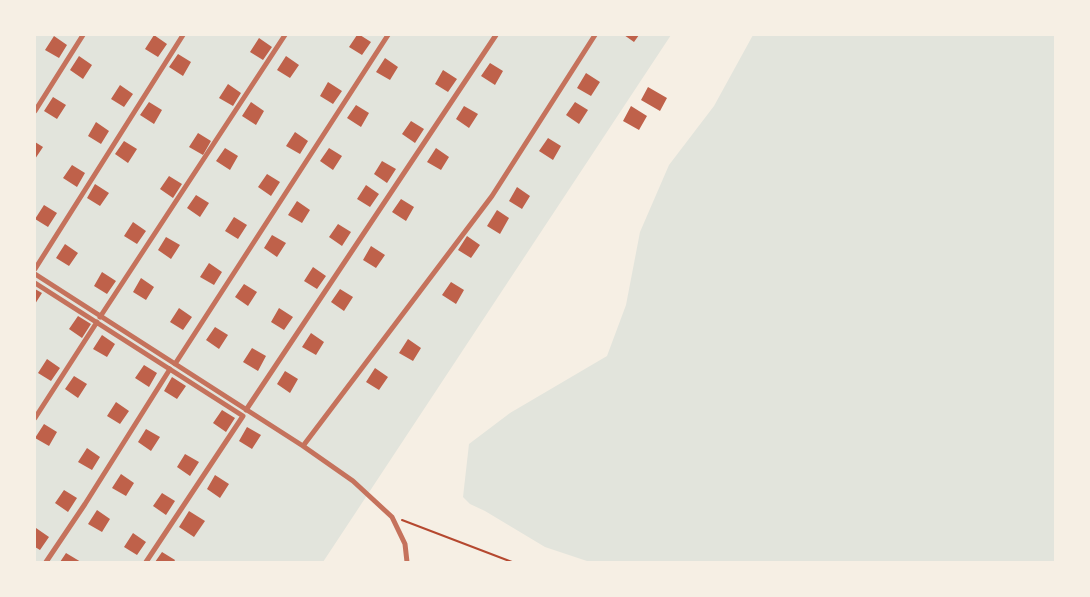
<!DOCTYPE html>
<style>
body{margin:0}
#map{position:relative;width:1090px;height:597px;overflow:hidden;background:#f6efe4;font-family:"Sofia Sans Condensed",sans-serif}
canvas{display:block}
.frame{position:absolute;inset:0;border:36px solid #f6efe4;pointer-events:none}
</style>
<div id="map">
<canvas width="1090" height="597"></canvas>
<div class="frame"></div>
</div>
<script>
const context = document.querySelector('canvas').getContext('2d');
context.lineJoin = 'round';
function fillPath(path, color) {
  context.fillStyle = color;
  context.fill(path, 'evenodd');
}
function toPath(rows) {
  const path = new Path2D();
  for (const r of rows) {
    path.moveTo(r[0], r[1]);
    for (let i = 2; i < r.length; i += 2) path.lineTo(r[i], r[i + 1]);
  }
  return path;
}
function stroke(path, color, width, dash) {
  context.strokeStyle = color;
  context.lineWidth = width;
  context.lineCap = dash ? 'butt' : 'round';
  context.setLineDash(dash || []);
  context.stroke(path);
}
const green = toPath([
 [35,35,671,35,323,562,35,562],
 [753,35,1055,35,1055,562,590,562,545,547,485,511,470,504,463,497,469,444,510,413,607,356,626,305,640,232,669,165,714,106]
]);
const building = toPath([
 [154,35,167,44,158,57,145,49],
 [357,35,360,35,371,42,362,55,349,47],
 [624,35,639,35,634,42],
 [54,36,67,45,59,58,45,50],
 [259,38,272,47,263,60,250,52],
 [178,54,191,62,183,76,169,67],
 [79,56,92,65,83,79,70,70],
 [286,56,299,65,290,78,277,70],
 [385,58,398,67,390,80,376,72],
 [490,63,503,71,495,85,481,76],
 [443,70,457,79,448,92,435,84],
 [586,73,600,82,591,96,577,88],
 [328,82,342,91,333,104,320,96],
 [228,84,241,93,233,106,219,98],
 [120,85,133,94,124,107,111,99],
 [648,87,667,98,660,111,641,100],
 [53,97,66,105,57,119,44,111],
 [149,102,162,110,154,124,140,115],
 [251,102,264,111,256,125,242,116],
 [575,102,588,110,579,124,566,115],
 [356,105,369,113,361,127,347,118],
 [464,106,478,114,469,128,456,119],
 [631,106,647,116,639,130,623,121],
 [411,121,424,129,415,143,402,134],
 [96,122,109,131,101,144,88,136],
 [295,132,308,141,300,154,286,146],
 [198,133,211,141,203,155,189,147],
 [548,138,561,146,553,160,539,151],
 [124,141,137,149,128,163,115,154],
 [35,142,43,147,35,159],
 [225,148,238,156,230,170,216,161],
 [329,148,342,156,333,170,320,161],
 [436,148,449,157,441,170,427,162],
 [382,161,396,169,387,183,374,174],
 [72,165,85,173,77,187,63,178],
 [267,174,280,182,271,196,258,187],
 [169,176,182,184,173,198,160,189],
 [95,184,109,193,100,206,87,198],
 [366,185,379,194,370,207,357,199],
 [517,187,530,196,522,209,509,201],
 [196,195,209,203,200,217,187,208],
 [401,199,414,207,406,221,392,212],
 [297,201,310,210,302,223,288,215],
 [44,205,57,213,48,227,35,219],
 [497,210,509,218,500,234,487,226],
 [234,217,247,225,238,239,225,231],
 [133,222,146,231,137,244,124,236],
 [338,224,351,232,342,246,329,237],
 [272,235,286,243,277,257,264,248],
 [467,236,480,245,471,258,458,250],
 [166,237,180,245,171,259,158,250],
 [65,244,78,253,69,266,56,258],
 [371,246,385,255,376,268,363,260],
 [209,263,222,272,214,285,200,277],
 [313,267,326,276,317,289,304,281],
 [102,272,116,281,107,294,94,286],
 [141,278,154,287,146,300,133,292],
 [451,282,464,290,456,304,442,295],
 [244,284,257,292,248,306,235,297],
 [35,289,42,293,35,304],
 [340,289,353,297,344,311,331,302],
 [179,308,192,317,183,330,170,322],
 [279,308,293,317,284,330,271,322],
 [78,316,91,324,82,338,69,329],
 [215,327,228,335,219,349,206,340],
 [311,333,324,342,316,355,302,347],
 [102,335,115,344,107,357,93,349],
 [408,339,421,348,413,361,399,353],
 [252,348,266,356,258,371,243,362],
 [47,359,60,368,51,381,38,373],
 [144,365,157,373,149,387,135,378],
 [375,368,388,377,379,390,366,382],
 [285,371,298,379,290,393,277,384],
 [74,376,87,384,78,398,65,389],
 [172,377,186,386,177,399,164,391],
 [116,402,129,411,120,424,107,416],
 [222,410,235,418,226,432,213,423],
 [44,424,57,432,49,446,35,438],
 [247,427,261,435,252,449,239,441],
 [146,429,160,437,151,451,138,442],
 [87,448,100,457,92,470,78,462],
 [185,454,199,462,190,476,177,467],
 [121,474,134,483,126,496,112,488],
 [215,475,229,484,220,498,207,489],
 [64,490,77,498,68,512,55,503],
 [162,493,175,501,166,515,153,506],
 [97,510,110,519,102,532,88,524],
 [189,511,205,521,194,537,179,527],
 [36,528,49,537,40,550,35,547],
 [133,533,146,542,137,555,124,547],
 [162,552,175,560,174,562,155,562],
 [66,553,81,562,60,562]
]);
const path = toPath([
 [402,520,512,562]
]);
const minor = toPath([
 [35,111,83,35],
 [35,269,183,35],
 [35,274,303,446,353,481,392,517,405,544,407,562],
 [35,283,243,416,146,562],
 [100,317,285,35],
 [175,364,388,35],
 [246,410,496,35],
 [35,418,97,322],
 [303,446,492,196,595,35],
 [46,562,85,504,170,369]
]);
fillPath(green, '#e2e4dc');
fillPath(building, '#bf614a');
stroke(path, '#b5482f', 2);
stroke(minor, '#c5725c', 5);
</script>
